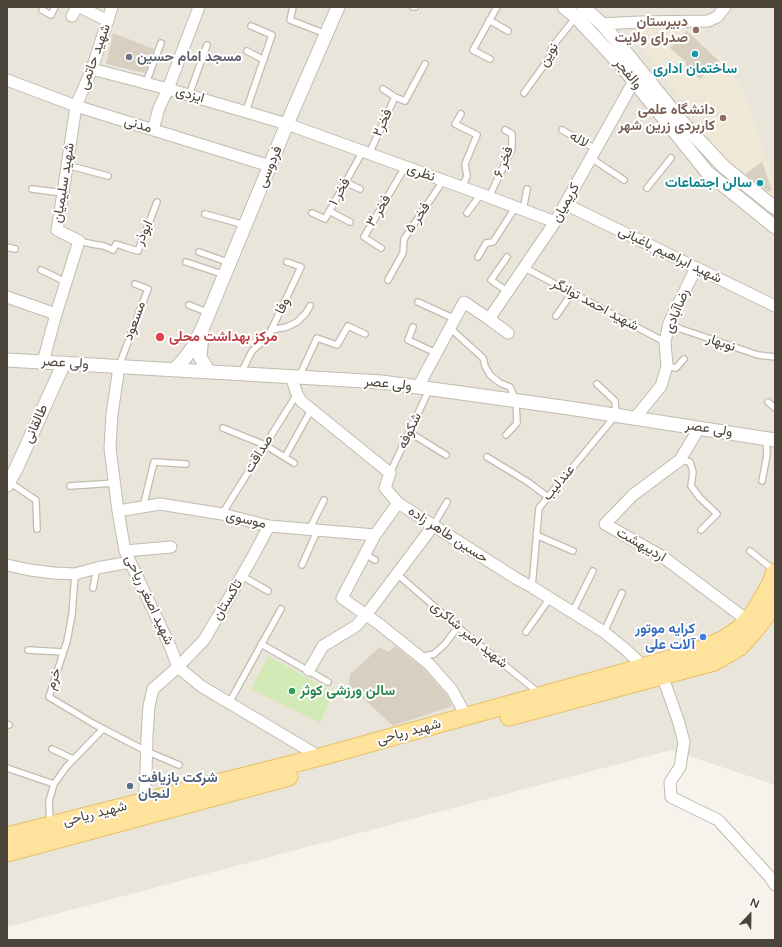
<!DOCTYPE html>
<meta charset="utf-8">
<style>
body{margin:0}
#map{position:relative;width:782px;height:947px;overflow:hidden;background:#f6f3ec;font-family:"Varela Round",sans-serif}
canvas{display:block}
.frame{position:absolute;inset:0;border:8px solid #4b4439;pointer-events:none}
.north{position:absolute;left:730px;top:895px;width:40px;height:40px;-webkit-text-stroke:3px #fff;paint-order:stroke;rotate:22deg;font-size:11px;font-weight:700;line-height:16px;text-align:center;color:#4b4439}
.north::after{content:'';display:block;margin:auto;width:14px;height:18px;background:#4b4439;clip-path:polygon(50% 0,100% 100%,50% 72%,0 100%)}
</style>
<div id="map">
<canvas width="782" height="947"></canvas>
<div class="frame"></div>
<div class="north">N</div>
</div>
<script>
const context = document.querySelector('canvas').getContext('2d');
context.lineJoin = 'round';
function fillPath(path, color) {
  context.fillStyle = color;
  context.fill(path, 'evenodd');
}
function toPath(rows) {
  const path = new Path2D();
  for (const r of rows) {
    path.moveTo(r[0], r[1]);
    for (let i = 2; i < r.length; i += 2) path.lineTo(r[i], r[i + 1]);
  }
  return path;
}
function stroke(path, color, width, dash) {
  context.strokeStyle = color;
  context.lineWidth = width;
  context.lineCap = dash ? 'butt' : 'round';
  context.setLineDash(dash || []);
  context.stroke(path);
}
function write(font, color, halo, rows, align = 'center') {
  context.font = font + ' "Varela Round",Vazirmatn,sans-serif';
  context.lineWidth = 4;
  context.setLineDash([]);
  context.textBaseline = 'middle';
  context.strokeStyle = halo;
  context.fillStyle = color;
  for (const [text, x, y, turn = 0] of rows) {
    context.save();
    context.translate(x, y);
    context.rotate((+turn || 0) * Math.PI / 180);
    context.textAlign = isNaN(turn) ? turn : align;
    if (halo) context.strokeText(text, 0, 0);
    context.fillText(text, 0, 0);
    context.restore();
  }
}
const residential = toPath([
 [7,7,775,7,775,785,671,750,7,927]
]);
const education = toPath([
 [672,25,687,29,726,62,748,102,775,185,775,196,767,198,741,177,705,133,633,35,642,27]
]);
const green = toPath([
 [268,656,333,692,320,723,251,689]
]);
const building = toPath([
 [687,31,719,61,700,79,686,67,686,62,670,48],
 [113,33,154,49,145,73,106,64],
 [762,162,772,190,768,192,745,174],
 [395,646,424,669,446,694,452,706,393,726,349,685,350,674,380,647,388,652]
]);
const service = toPath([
 [293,7,290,20,326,34],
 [413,7,415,7],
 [42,10,51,15,55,7],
 [489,20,508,31],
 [247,51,264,60],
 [490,59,473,50,497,7],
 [146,83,161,43],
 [383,89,395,97],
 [524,93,550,57,552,47,576,17],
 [189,95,207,45],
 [246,111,272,35,251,26],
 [461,114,455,124,477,135,465,164,467,176,462,187],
 [562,130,596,149],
 [369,154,395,97,405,101,425,64],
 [591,158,624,180],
 [67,165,108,176],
 [345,182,360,189],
 [647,188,671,158],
 [32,189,63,193],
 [489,197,512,149,512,134,505,130],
 [523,210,527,189],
 [329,211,350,222],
 [312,213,325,219,363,151],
 [467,213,481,194],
 [205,214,245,225],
 [79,241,92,244,104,246,113,250,116,244,125,247,138,251,157,202],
 [7,248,7,247,15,249],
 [381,248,364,237,405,167],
 [199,252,230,263],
 [478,257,486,243,493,242,515,208],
 [507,257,491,280,508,292],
 [186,262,225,275],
 [525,268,665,342],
 [41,270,66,282],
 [388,280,403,253,404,239,443,181],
 [418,302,455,319],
 [189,305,209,313],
 [556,316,572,293],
 [669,323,681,329,758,355,775,357],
 [413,327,408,340,436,353],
 [450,328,483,358,485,366,490,375,500,383,510,387,516,401,517,423,506,435],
 [271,330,287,327,297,322,306,313,310,306],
 [119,366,148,289,135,284],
 [667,366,676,368,684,359],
 [241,373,252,351,268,337,301,267,287,262],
 [299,377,317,338,337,345,348,326,365,334],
 [768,402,775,408],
 [223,428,265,445,294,463],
 [409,432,446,455],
 [285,457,311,410],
 [487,457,528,482,548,497],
 [680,460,690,462,693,472,691,486,700,498,717,514,701,530],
 [390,473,429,390],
 [762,481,767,455,766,438],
 [9,482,36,500,37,529],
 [70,486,115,483],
 [143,507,154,462,186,464],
 [222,514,297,394],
 [433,526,447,502],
 [309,530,324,500],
 [536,535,573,551],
 [750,551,775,571],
 [365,554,375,560],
 [302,565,317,531],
 [75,574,72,615,67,641,49,697,94,724,146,751,179,765],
 [397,574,465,633,539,693],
 [242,576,268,591],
 [532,587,539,508,616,415,615,401,597,384],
 [93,588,97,568],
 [572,613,593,571],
 [526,632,550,598],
 [604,632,622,593],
 [261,644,328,682],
 [28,650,63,652],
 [420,657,434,654,445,644,458,627],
 [229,703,281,609],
 [7,724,9,725],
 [52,749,73,759],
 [7,768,54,784],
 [50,823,49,801,54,784,67,766,103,729]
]);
const minor = toPath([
 [80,7,108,21],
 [72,16,77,7],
 [602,24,639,22,708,21,717,17,725,7],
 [92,69,168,89,287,124,481,194,555,222],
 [7,80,76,106,270,166],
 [153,130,159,108,168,89,199,7],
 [565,204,775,306],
 [7,297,56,314],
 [489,319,555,222,634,81],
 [43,362,56,314,79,241,57,230,63,193,76,106,92,69,112,7],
 [119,367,112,414,110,448,118,511,125,551,170,646,178,667,201,686,320,757],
 [291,377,297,394,301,401,390,473,385,488,398,503,517,579,532,587,604,632,625,649,644,667],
 [418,387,464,302,489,319,508,333],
 [635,418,661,386,667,366,665,342,669,323,696,268],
 [699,428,680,460,633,495,605,524,663,557,747,620],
 [398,503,375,535,342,598,379,624,429,664,452,690,466,716],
 [118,511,160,504,222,514,269,526,375,535],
 [125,551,171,547],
 [7,565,30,570,54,573,75,574,97,568,130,562],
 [309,670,323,646,356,626,366,615,433,526],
 [662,675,678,720,684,742,680,767,670,782,671,797,718,820,769,876,775,885],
 [144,801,146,772,147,736,149,706,153,689,178,667,204,640,229,598,252,558,269,526]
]);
const tertiary = toPath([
 [564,7,576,17,621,65,707,172,775,227],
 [583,7,602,24,615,39,682,122,724,167,775,208],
 [202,335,200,357,209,372],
 [7,360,382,382,569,408,775,440],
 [175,369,185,358,193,347,203,327,287,124,338,7],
 [7,485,16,469,64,363]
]);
const primary = toPath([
 [509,717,714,662,740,647,755,630,775,604],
 [7,836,320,757,629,671,699,650,724,639,739,629,753,614,770,585,775,572],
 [7,853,289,777]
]);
const markers = [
 [696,30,4,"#8d6e63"],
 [695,54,4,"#0f9aa8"],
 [129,57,4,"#6b7280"],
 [723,118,4,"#8d6e63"],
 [760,183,4,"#0f9aa8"],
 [160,337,5,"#e0444e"],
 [703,637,4,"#3f7fe0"],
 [292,691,4,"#2e9e5b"],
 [130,786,4,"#5c6f8a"]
];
const educationNames = [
 ["دبیرستان",688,22],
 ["صدرای ولایت",688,38],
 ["دانشگاه علمی",715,110],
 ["کاربردی زرین شهر",715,126]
];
const streetNames = [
 ["نوین",549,55,-60],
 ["شهید حاتمی",95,57,-70],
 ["والفجر",628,74,50],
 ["ایزدی",190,95,16],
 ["فخر۲",383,123,-66],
 ["مدنی",138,125,17],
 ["لاله",579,140,30],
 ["فخر ۶",504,162,-69],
 ["فردوسی",270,167,-67],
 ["نظری",421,173,20],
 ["شهید سلیمیان",64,183,-81],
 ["فخر ۱",340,192,-61],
 ["کریمیان",566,203,-61],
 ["فخر ۳",379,211,-59],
 ["فخر ۵",418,218,-56],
 ["ابوذر",144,233,-65],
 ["شهید ابراهیم باغبانی",670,255,26],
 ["شهید احمد توانگر",595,305,28],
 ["وفا",283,306,-65],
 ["رضاآبادی",677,311,-68],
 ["مسعود",135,321,-70],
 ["نوبهار",721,343,19],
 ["ولی عصر",65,363,4],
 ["ولی عصر",388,384,6],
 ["طالقانی",36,424,-66],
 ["ولی عصر",709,429,9],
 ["شکوفه",410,431,-65],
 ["صداقت",259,454,-58],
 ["عندلیب",559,483,-50],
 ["موسوی",246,520,13],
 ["حسین طاهر زاده",448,535,33],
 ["اردیبهشت",641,545,30],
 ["شهید اصغر ریاحی",149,600,65],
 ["تاکستان",228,600,-59],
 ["شهید امیر شاکری",469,635,40],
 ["خرم",54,679,-72],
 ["شهید ریاحی",409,732,-15],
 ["شهید ریاحی",95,814,-14]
];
const worshipNames = [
 ["مسجد امام حسین",137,57]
];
const cultureNames = [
 ["ساختمان اداری",695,69],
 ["سالن اجتماعات",752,183,"right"]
];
const healthNames = [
 ["مرکز بهداشت محلی",169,337]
];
const shopNames = [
 ["کرایه موتور",695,629],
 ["آلات علی",695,645]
];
const leisureNames = [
 ["سالن ورزشی کوثر",300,691]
];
const serviceNames = [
 ["شرکت بازیافت",138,778],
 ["لنجان",138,794]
];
fillPath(residential, '#eae5da');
fillPath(education, '#efe8d6');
fillPath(green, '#d2eab5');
fillPath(building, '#d8cfc1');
stroke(service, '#c2bbae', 8);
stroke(minor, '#c2bbae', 13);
stroke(tertiary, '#c2bbae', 15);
stroke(primary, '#e6c16a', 19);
stroke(service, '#fff', 5.5);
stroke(minor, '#fff', 11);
stroke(tertiary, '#fff', 13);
stroke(primary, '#ffe39c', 17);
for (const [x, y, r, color] of markers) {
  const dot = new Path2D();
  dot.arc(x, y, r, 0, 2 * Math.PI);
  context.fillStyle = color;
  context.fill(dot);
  stroke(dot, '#fff', 1.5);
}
write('bold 14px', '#785e54', '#fff', educationNames, 'right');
write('14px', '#4b4439', '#fff', streetNames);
write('bold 14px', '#5b616d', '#fff', worshipNames, 'left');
write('bold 14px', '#0d838f', '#fff', cultureNames);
write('bold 14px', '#be3a42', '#fff', healthNames, 'left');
write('bold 14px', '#366cbe', '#fff', shopNames, 'right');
write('bold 14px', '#27864d', '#fff', leisureNames, 'left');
write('bold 14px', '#4e5e75', '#fff', serviceNames, 'left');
</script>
